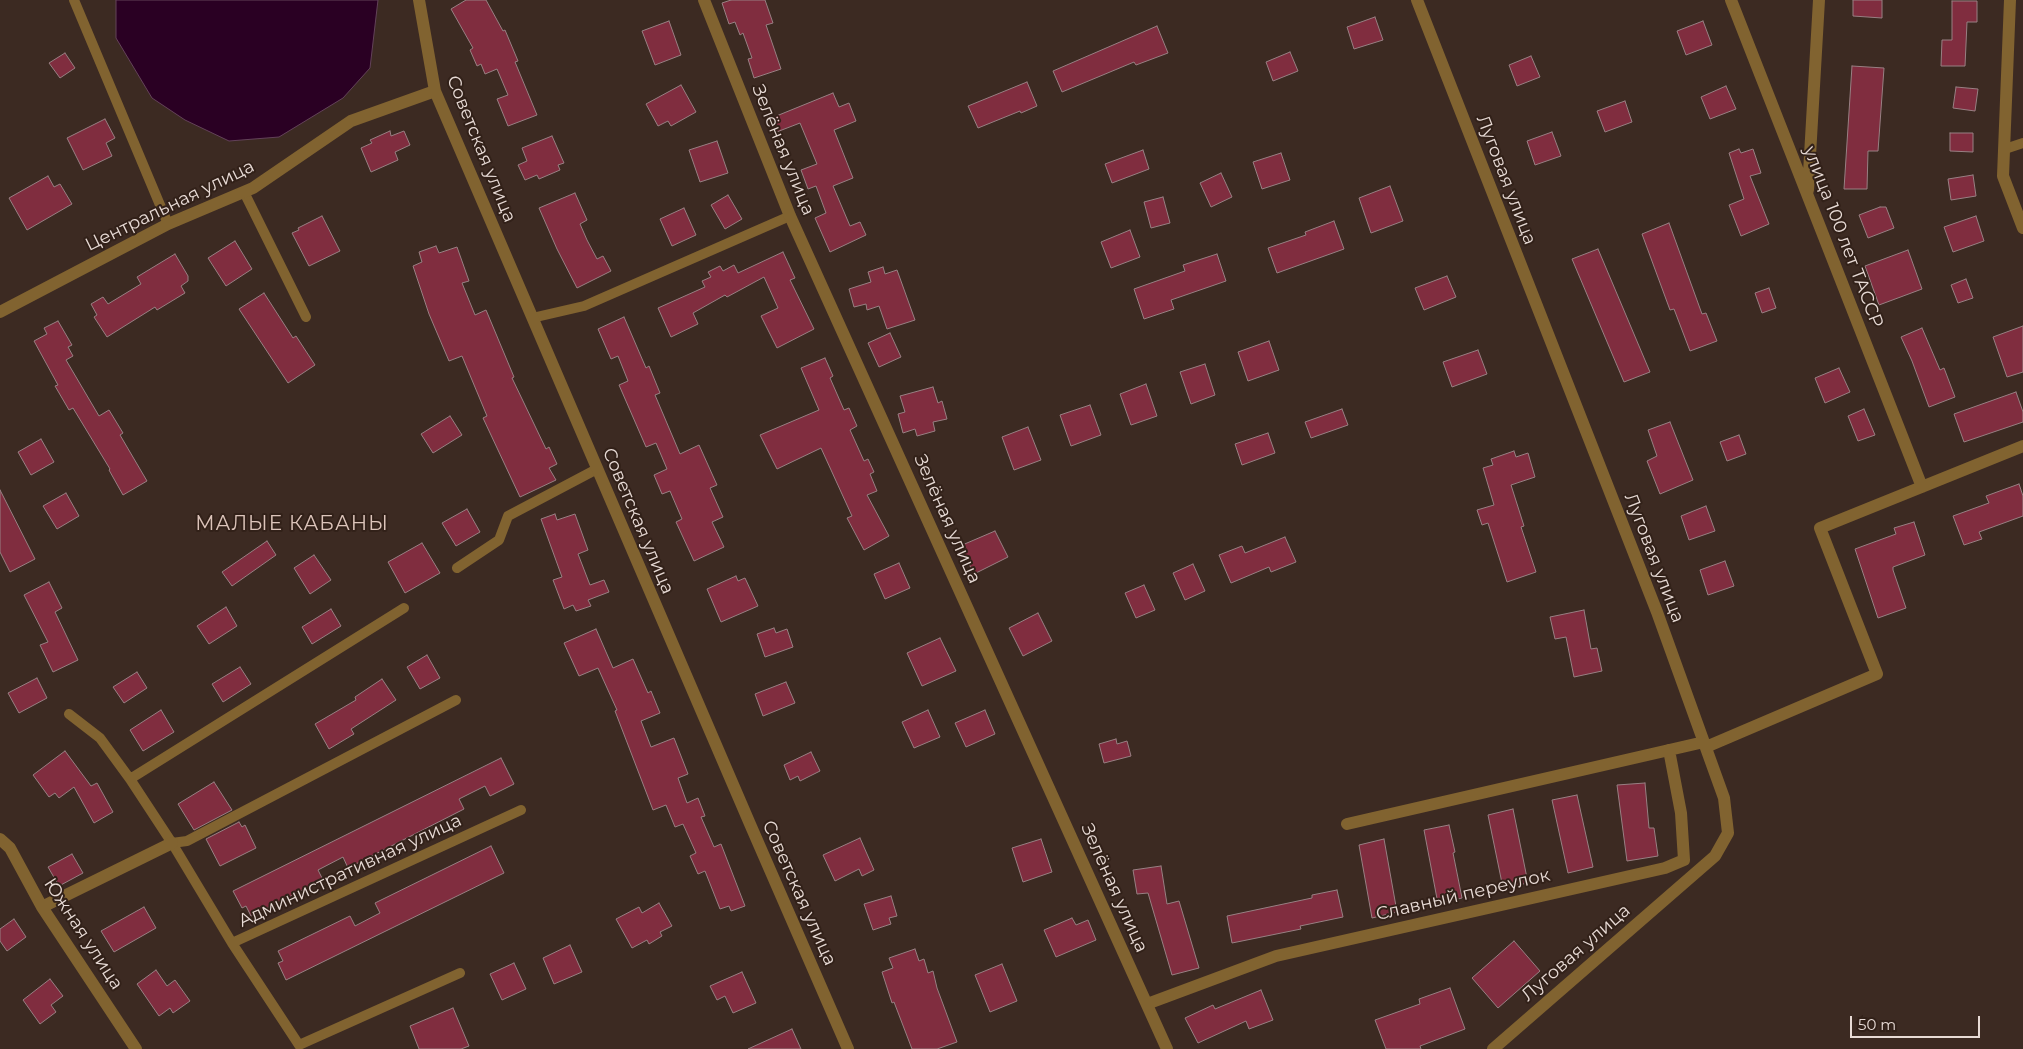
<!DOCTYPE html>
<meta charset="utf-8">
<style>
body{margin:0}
#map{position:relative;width:2023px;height:1049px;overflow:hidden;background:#3c2a22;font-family:Montserrat,sans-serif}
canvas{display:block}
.scale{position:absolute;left:1850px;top:1016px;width:130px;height:22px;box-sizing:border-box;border:2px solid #e8dbd6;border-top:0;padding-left:6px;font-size:15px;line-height:18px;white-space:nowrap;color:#e8dbd6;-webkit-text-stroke:4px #322119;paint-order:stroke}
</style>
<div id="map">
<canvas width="2023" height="1049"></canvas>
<div class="scale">50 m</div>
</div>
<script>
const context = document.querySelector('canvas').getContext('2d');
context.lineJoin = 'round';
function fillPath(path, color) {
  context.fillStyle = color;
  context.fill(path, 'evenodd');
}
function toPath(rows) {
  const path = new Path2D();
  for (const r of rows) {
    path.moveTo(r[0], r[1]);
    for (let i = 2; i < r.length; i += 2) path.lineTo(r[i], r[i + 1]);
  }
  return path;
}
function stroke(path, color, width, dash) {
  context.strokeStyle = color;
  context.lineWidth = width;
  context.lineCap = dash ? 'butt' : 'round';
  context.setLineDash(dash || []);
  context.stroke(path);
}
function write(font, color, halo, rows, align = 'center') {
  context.font = font + ' Montserrat,sans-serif';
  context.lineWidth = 4;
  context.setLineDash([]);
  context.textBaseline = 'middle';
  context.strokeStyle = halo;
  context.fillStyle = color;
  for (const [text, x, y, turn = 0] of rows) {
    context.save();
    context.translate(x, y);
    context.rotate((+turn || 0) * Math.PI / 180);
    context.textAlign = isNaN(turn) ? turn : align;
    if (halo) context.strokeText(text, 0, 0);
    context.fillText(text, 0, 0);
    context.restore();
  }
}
const water = toPath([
 [116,0,378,0,370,68,343,98,279,137,229,141,185,120,152,98,116,38,116,0]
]);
const building = toPath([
 [466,0,486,0,503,31,505,30,518,61,515,62,537,115,508,126,497,99,508,95,497,69,485,74,481,64,477,66,470,50,473,48,451,9,466,0],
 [731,0,765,0,773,23,766,25,781,69,754,78,748,59,752,58,743,33,740,35,735,22,729,24,722,3,731,0],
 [1853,0,1882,0,1882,18,1853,16,1853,0],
 [1952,1,1977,1,1977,22,1967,22,1965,66,1941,66,1942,40,1952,40,1952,1],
 [1375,17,1383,40,1354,49,1347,27,1375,17],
 [669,21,681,55,655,65,642,31,669,21],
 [1703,21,1712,45,1686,55,1677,31,1703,21],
 [1157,26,1168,53,1136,65,1134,62,1062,92,1053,71,1157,26],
 [1290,52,1298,71,1273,81,1266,62,1290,52],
 [65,53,75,68,60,78,49,63,65,53],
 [1531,56,1540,77,1517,86,1509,65,1531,56],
 [1852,66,1884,68,1878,151,1868,151,1867,189,1844,189,1852,66],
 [1027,82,1037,106,1021,113,1020,111,978,128,968,106,1027,82],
 [681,85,696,112,671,126,668,121,658,126,646,104,681,85],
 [1726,86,1736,109,1710,119,1701,97,1726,86],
 [1956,87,1978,89,1975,111,1953,108,1956,87],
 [833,93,839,107,849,103,856,121,834,130,853,178,833,186,850,226,860,222,866,235,830,252,815,218,826,213,816,186,808,189,801,170,817,164,800,123,774,133,769,119,833,93],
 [1625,101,1632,122,1605,132,1597,111,1625,101],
 [105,119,115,138,106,143,112,156,83,170,67,138,105,119],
 [390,131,391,136,404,131,410,145,395,152,398,160,371,172,361,148,372,143,370,140,390,131],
 [1552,132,1561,156,1535,165,1527,141,1552,132],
 [1950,133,1973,133,1973,152,1950,151,1950,133],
 [552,136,564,163,558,165,560,170,539,179,537,175,525,180,518,165,527,161,522,148,552,136],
 [717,141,728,173,700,182,689,150,717,141],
 [1739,149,1741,153,1753,149,1761,173,1750,176,1769,224,1741,236,1729,205,1744,199,1729,153,1739,149],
 [1143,150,1149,169,1112,183,1105,164,1143,150],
 [1281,153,1290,180,1262,189,1253,162,1281,153],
 [1221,173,1232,197,1211,207,1200,183,1221,173],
 [1973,175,1976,196,1951,200,1948,179,1973,175],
 [48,176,54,187,60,184,72,204,27,230,9,198,48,176],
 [1390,186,1403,221,1371,233,1359,198,1390,186],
 [575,193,587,220,580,224,587,240,597,259,603,256,611,271,577,288,557,249,539,208,575,193],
 [728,195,742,219,725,229,711,205,728,195],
 [1163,197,1170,223,1151,228,1144,202,1163,197],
 [1880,207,1886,207,1894,228,1868,238,1859,215,1880,207],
 [684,208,696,235,672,246,660,219,684,208],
 [322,216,340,251,309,266,292,233,299,230,298,228,322,216],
 [1976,216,1984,241,1953,252,1944,227,1976,216],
 [1334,221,1344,249,1277,273,1268,248,1306,235,1305,232,1334,221],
 [1669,223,1702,314,1706,313,1717,341,1690,351,1674,309,1670,310,1642,234,1669,223],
 [1130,230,1140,257,1111,268,1101,242,1130,230],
 [235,241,252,269,226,286,208,258,235,241],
 [436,246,439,253,457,247,469,281,462,283,475,315,486,310,514,377,512,378,546,449,549,447,557,464,549,468,556,480,520,497,483,418,487,416,462,356,449,361,429,314,413,266,422,262,419,252,436,246],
 [1598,249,1650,372,1624,382,1572,259,1598,249],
 [1908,250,1922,289,1879,305,1865,266,1908,250],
 [783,252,795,278,790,280,814,329,777,348,761,316,778,308,764,277,727,297,725,295,693,313,698,324,671,337,658,308,705,287,702,281,711,277,708,272,720,266,723,271,734,265,738,273,783,252],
 [175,254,188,276,188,281,181,286,185,293,157,310,155,307,107,337,94,317,97,315,91,304,103,297,108,304,141,284,137,277,175,254],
 [1217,254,1226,281,1171,300,1174,309,1144,319,1134,289,1185,271,1183,265,1217,254],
 [883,267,885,274,897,270,915,320,887,329,879,306,867,310,866,304,854,307,849,289,871,282,868,272,883,267],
 [1447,276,1456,297,1424,310,1415,288,1447,276],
 [1966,279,1973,298,1958,303,1951,285,1966,279],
 [1769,288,1776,308,1762,313,1755,293,1769,288],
 [264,293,293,338,296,336,315,365,288,383,239,309,264,293],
 [624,317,646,368,649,366,660,393,655,395,680,454,699,445,717,485,710,488,723,517,712,522,724,547,694,561,676,522,682,519,670,491,662,494,654,475,667,469,656,443,646,447,619,385,628,381,618,356,611,359,598,329,624,317],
 [58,321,72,345,68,347,73,356,66,360,99,416,109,410,123,433,120,435,147,481,123,495,109,470,110,469,73,408,69,410,55,386,58,385,34,341,47,334,44,328,58,321],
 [2023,326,2023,372,2007,377,1993,337,2023,326],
 [1922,328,1940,370,1944,368,1955,397,1929,407,1912,361,1901,337,1922,328],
 [890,333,901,357,879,367,868,343,890,333],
 [1269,341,1279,370,1248,381,1238,352,1269,341],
 [1478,350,1487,374,1452,387,1443,362,1478,350],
 [825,358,833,376,830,378,844,410,849,408,857,426,850,430,864,461,868,459,874,472,870,474,877,491,867,495,889,536,864,550,847,518,852,516,821,448,777,469,760,435,819,410,801,368,825,358],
 [1205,364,1215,395,1191,404,1180,372,1205,364],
 [1839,368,1850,392,1825,403,1815,378,1839,368],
 [1146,384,1157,416,1131,425,1120,394,1146,384],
 [933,387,938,403,942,401,947,419,933,422,935,431,917,436,915,429,903,433,898,414,905,412,900,396,933,387],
 [2016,392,2023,412,2023,422,1964,442,1954,414,2016,392],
 [1090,405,1101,435,1071,446,1060,415,1090,405],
 [1342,409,1348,425,1311,438,1305,422,1342,409],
 [1864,409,1875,435,1858,441,1848,416,1864,409],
 [450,416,462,435,433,453,421,434,450,416],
 [1670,422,1693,480,1660,494,1647,461,1657,456,1648,430,1670,422],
 [1028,427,1041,460,1014,470,1002,437,1028,427],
 [1268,433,1275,453,1242,465,1235,444,1268,433],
 [1739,435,1746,454,1727,461,1720,442,1739,435],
 [41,439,54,462,31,475,18,452,41,439],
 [1514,451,1516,457,1528,453,1535,477,1511,485,1524,526,1521,527,1536,572,1507,582,1488,523,1482,525,1477,510,1494,505,1483,468,1493,465,1491,459,1514,451],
 [2019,484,2023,496,2023,516,1979,532,1982,539,1964,545,1953,516,1989,503,1986,496,2019,484],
 [0,490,35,559,10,572,0,552,0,490],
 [66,493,79,516,57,529,43,506,66,493],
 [1706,506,1715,531,1689,540,1681,516,1706,506],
 [467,509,480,532,456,546,442,523,467,509],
 [555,514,557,520,575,514,588,550,578,554,590,585,604,580,609,592,588,600,591,606,576,611,573,605,564,609,553,580,562,577,541,519,555,514],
 [1914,522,1925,555,1893,567,1893,570,1906,608,1878,618,1855,549,1896,534,1894,528,1914,522],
 [995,531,1008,557,974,574,960,546,995,531],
 [1285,537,1296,562,1271,572,1269,567,1231,583,1219,555,1242,546,1245,553,1285,537],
 [267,541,276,555,232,586,222,572,267,541],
 [422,543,440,573,405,593,388,562,422,543],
 [314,555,331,580,310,594,294,568,314,555],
 [1725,561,1734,586,1708,595,1700,570,1725,561],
 [899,563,910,588,885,599,874,574,899,563],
 [1193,564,1205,591,1185,600,1173,573,1193,564],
 [736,576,738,581,745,578,758,606,721,622,707,589,736,576],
 [49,582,62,608,55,612,78,660,53,672,40,645,48,642,24,595,49,582],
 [1144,585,1155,610,1136,618,1125,593,1144,585],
 [226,607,237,626,209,644,197,626,226,607],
 [331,609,341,626,312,644,302,627,331,609],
 [1584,610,1591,649,1597,648,1602,671,1574,677,1566,637,1555,639,1550,617,1584,610],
 [1038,613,1052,641,1023,656,1009,628,1038,613],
 [774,628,776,633,787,629,793,647,765,657,757,634,774,628],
 [596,629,613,668,633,659,648,693,651,691,660,713,641,721,651,747,674,738,688,774,678,778,687,803,698,798,705,816,701,817,714,847,721,844,745,906,731,911,729,906,720,909,705,871,698,874,690,856,696,853,683,824,675,827,666,805,653,810,615,711,617,710,598,668,579,676,564,643,596,629],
 [940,638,956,671,922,686,907,653,940,638],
 [427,655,440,678,420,689,407,667,427,655],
 [240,667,251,684,223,702,212,684,240,667],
 [137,672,147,688,124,703,113,687,137,672],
 [37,678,47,698,19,713,8,693,37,678],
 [382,679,396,700,351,729,354,734,329,749,315,724,356,700,355,697,382,679],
 [786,682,795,703,763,716,755,694,786,682],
 [161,710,174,732,143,751,130,730,161,710],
 [928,710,940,737,914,748,902,722,928,710],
 [985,710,995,734,966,747,955,723,985,710],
 [1116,739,1117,744,1127,741,1131,756,1104,763,1099,744,1116,739],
 [65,751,91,786,97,783,113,812,94,823,74,787,59,798,55,793,49,797,33,775,65,751],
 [811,752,820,771,800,781,798,776,790,780,784,765,811,752],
 [501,758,514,784,490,796,485,786,459,799,464,809,348,868,343,857,318,870,323,880,251,916,246,906,242,908,233,891,501,758],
 [214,782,232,810,194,830,178,804,214,782],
 [1645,783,1649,828,1654,828,1658,856,1627,861,1617,785,1645,783],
 [1577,795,1593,867,1568,873,1552,800,1577,795],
 [1513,809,1528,883,1503,888,1488,815,1513,809],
 [239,822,242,827,245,825,256,848,220,866,206,839,239,822],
 [1449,825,1455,852,1453,853,1462,898,1438,904,1424,830,1449,825],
 [860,838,874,870,862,876,859,869,835,881,823,855,860,838],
 [1041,839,1052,872,1023,882,1012,848,1041,839],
 [1384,839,1397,912,1372,918,1359,845,1384,839],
 [491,846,504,873,286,980,278,963,283,961,278,951,350,916,355,926,380,913,375,903,491,846],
 [72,854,83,873,59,886,48,867,72,854],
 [1161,866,1167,904,1179,901,1199,968,1172,975,1148,893,1137,894,1133,870,1161,866],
 [1337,890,1343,917,1300,926,1301,929,1232,943,1227,916,1312,898,1312,895,1337,890],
 [891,896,897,916,889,918,891,924,873,930,864,904,891,896],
 [659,903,672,926,660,932,662,936,649,944,647,940,632,948,616,919,639,907,642,913,659,903],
 [144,907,156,928,114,952,101,931,144,907],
 [1072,918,1076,925,1088,920,1096,940,1056,957,1044,930,1072,918],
 [14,919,26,937,7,951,0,941,0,929,14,919],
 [1514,941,1540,971,1498,1008,1472,978,1514,941],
 [570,945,582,972,554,984,543,958,570,945],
 [915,949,919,961,924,959,928,973,933,971,937,988,957,1042,937,1049,912,1049,894,1002,892,1003,882,972,893,968,889,958,915,949],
 [514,963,526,989,502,1000,490,974,514,963],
 [1002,964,1017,1001,990,1012,975,975,1002,964],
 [156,970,167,986,175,980,190,1001,173,1013,170,1008,159,1016,137,984,156,970],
 [742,972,756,1003,733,1013,725,996,717,1000,710,986,742,972],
 [50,979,63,996,51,1005,56,1012,40,1024,23,1000,50,979],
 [1450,988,1465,1029,1420,1046,1421,1049,1386,1049,1375,1020,1420,1004,1419,999,1450,988],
 [1261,990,1273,1020,1249,1029,1246,1021,1198,1043,1185,1018,1213,1005,1215,1009,1261,990],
 [453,1008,469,1046,461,1049,419,1049,410,1026,453,1008],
 [792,1029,801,1049,748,1049,792,1029]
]);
const service = toPath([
 [74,0,168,224],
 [2005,149,2023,143],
 [244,192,306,317],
 [532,318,584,306,790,216],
 [457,568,499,540,508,516,597,469],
 [69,714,100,738,130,779,172,843,232,943,521,810],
 [130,779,404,608],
 [172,843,187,841,456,700],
 [232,943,299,1045,460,973]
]);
const minor = toPath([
 [419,0,435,91,750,824,848,1049],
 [704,0,790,216,1167,1049],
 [1417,0,1657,612,1724,798,1728,833,1715,856,1493,1049],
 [1731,0,1922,487],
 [2010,0,2003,176,2023,228],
 [1808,190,1819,0],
 [0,312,168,224,253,188,351,121,435,91],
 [1706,747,1877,674,1820,528,2023,446],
 [1347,824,1704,742],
 [0,839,10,848,42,907,136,1049],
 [42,907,172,843],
 [1147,1004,1276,956,1665,868,1684,860,1681,813,1669,750]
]);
const streetNames = [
 ["Советская улица",481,149,68],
 ["Зелёная улица",783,150,68],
 ["Луговая улица",1506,180,69],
 ["Центральная улица",170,206,-26],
 ["улица 100 лет ТАССР",1843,237,69],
 ["Зелёная улица",947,519,66],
 ["Советская улица",638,521,67],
 ["Луговая улица",1654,558,69],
 ["Административная улица",350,871,-25],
 ["Зелёная улица",1114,888,66],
 ["Советская улица",799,893,66],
 ["Славный переулок",1463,895,-13],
 ["Южная улица",83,934,57],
 ["Луговая улица",1576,953,-41]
];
const quarterNames = [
 ["МАЛЫЕ КАБАНЫ",292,524]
];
fillPath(water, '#2a0023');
stroke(water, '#634259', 1);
fillPath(building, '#802d3f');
stroke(building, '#988083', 1);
stroke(service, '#816330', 10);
stroke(minor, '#816330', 12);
write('18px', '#e8dbd6', '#322119', streetNames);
context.letterSpacing = '1px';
write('20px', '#dcc4ba', '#322119', quarterNames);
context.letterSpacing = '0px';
</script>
